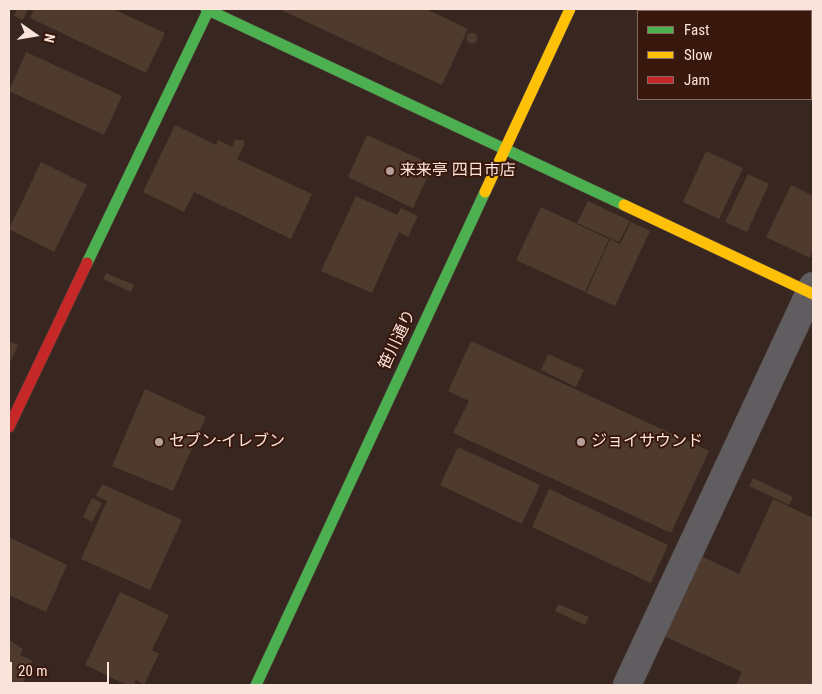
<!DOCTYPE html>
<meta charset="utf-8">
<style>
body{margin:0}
#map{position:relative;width:822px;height:694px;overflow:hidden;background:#382620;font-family:"Roboto Condensed",sans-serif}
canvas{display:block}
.frame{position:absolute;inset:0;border:10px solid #fae3db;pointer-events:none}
.legend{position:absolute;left:637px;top:10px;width:175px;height:90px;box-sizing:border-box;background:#38170c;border:1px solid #86695f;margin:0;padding:6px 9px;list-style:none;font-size:15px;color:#fae3db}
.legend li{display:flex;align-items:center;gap:10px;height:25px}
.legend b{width:25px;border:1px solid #86695f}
.north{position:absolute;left:10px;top:10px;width:50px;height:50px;-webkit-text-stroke:4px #38170c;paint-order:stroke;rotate:103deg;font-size:14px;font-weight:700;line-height:20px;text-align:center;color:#fae3db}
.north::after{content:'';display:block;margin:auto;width:18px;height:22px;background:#fae3db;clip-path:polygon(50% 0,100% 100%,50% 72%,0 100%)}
.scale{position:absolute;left:10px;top:662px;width:99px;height:22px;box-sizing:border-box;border:2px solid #fae3db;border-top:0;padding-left:6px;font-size:15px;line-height:18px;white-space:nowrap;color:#fae3db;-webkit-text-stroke:4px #38170c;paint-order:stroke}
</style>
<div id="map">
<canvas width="822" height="694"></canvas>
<div class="frame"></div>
<ul class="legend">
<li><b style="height:6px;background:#4caf50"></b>Fast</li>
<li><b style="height:6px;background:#ffc107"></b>Slow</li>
<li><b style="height:6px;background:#c62828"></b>Jam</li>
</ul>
<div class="north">N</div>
<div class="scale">20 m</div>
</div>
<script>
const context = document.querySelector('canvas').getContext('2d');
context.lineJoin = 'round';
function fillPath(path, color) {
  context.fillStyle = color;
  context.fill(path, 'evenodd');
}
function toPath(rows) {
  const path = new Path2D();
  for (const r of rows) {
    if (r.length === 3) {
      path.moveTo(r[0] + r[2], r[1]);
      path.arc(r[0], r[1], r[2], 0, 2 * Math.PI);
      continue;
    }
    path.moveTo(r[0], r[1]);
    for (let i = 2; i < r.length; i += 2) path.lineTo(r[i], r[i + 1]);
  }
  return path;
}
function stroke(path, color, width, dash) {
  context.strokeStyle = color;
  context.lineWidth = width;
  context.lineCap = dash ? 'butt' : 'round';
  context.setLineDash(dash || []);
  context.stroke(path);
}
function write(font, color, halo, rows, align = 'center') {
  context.font = font + ' "Roboto Condensed","Noto Sans JP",sans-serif';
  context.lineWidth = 4;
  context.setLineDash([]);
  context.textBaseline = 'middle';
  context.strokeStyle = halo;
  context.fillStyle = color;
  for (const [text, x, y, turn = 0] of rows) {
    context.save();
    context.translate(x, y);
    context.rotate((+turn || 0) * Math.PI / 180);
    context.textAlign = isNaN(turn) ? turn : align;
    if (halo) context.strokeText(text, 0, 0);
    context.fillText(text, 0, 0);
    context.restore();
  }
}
const building = toPath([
 [17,9,28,9,23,20,14,16],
 [34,9,113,9,165,33,146,73,30,18],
 [279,9,426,9,468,29,442,85],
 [696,9,765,9,763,11,695,11],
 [766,9,813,9,813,53,811,59,811,11,765,11],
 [472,38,5.5],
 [26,52,122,96,104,135,9,91],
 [175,125,216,145,218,140,232,147,235,140,243,140,245,143,237,159,312,194,291,239,194,192,184,212,143,192],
 [367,135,433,165,413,208,348,177],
 [706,151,743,168,719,219,683,202],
 [41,162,87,185,54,252,9,229],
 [748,174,769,184,747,232,725,222],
 [791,185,813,196,813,250,810,258,766,237],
 [356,196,397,215,401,208,418,216,408,237,399,232,372,293,321,271],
 [588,201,630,221,619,242,577,223],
 [541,207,609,239,585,292,516,260],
 [631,222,650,231,615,306,586,293,610,239,620,244],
 [106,273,134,285,131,292,103,279],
 [9,341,18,345,9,365],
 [471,341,709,451,671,533,453,433,469,401,448,391],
 [548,354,584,370,576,387,541,370],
 [145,389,206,417,173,491,112,466],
 [458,447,540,485,522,524,440,485],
 [753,478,793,497,789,505,749,486],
 [102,484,182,520,150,590,81,559,107,501,96,496],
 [549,489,668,545,651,583,532,527],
 [92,498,102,503,92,522,83,517],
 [773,499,813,518,813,685,736,685,742,672,664,636,701,556,739,574],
 [9,537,67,565,46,612,9,595],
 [120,592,169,615,152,650,159,654,144,685,136,680,134,685,127,685,85,665],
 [558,604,589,617,585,625,555,611],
 [9,640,23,649,20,655,33,661,22,685,9,680]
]);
const street = toPath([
 [627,685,813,286]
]);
const fast = toPath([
 [206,9,624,205],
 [87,263,209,9],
 [256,685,485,192]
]);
const slow = toPath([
 [485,192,570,9],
 [624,205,813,294]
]);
const jam = toPath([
 [9,427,87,263]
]);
const markers = [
 [390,171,5,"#b6a19a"],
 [159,442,5,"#b6a19a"],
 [581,442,5,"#b6a19a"]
];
const poiNames = [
 ["来来亭 四日市店",400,171],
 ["セブン-イレブン",169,442],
 ["ジョイサウンド",591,442]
];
const streetNames = [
 ["笹川通り",398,340,-65]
];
fillPath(building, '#4f3b2e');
stroke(street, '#51413c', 29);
stroke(fast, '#51413c', 12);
stroke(slow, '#51413c', 12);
stroke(jam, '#51413c', 12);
stroke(street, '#605d60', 28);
stroke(fast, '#4caf50', 11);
stroke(slow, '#ffc107', 11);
stroke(jam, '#c62828', 11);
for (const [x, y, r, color] of markers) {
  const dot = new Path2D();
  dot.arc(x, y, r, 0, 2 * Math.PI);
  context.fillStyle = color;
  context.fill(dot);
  stroke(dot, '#38170c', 2);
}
write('16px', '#fae3db', '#38170c', poiNames, 'left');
write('16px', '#fae3db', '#38170c', streetNames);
</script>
